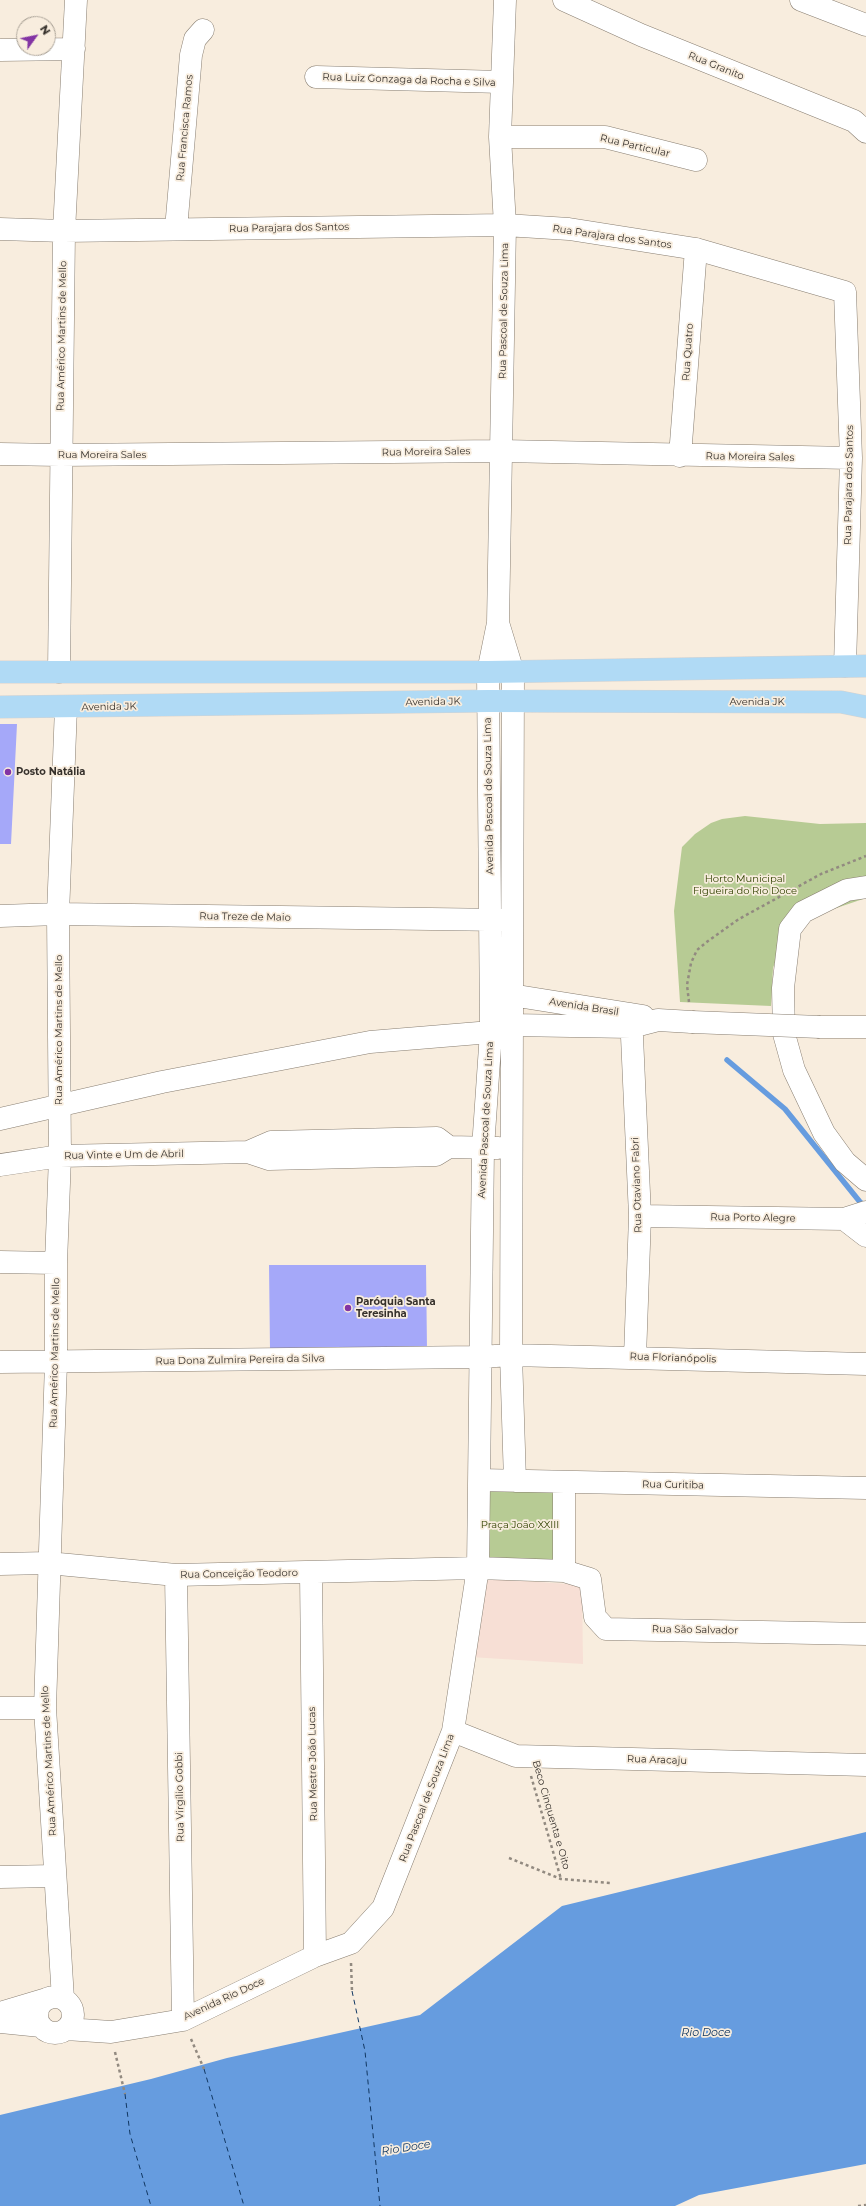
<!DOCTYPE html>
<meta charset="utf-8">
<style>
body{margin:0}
#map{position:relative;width:866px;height:2206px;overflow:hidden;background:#f8edde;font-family:Montserrat,sans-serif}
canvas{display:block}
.north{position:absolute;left:16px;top:16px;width:40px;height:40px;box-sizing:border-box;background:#f8edde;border:1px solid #aaa297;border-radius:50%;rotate:57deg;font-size:11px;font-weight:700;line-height:16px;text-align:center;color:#36312c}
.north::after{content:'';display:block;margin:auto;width:14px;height:18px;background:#8334a4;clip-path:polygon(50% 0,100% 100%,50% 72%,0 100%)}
</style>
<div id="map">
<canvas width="866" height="2206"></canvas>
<div class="north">N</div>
</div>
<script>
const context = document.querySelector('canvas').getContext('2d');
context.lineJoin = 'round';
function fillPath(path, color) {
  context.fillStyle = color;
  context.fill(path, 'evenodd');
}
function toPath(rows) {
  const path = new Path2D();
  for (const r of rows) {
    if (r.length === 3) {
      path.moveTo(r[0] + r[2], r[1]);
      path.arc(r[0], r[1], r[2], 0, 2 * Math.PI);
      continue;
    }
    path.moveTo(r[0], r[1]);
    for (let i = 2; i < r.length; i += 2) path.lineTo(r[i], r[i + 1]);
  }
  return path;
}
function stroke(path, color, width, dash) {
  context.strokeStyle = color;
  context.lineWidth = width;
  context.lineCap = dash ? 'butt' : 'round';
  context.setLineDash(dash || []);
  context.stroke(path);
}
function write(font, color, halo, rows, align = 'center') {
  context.font = font + ' Montserrat,sans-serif';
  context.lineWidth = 3.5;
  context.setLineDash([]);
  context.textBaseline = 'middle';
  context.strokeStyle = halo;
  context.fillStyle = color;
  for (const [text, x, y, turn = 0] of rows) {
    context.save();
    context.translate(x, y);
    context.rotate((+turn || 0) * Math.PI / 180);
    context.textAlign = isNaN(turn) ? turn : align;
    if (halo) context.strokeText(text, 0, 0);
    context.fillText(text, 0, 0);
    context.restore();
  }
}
const education = toPath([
 [480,1578,582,1585,583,1664,470,1657]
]);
const green = toPath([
 [745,816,820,824,866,823,866,898,816,915,783,941,773,968,771,1006,680,1002,674,911,682,847,695,834,711,823,722,819],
 [485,1489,556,1490,554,1560,484,1559]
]);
const water = toPath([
 [866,1832,866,2164,699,2195,675,2206,0,2206,0,2115,151,2079,227,2058,420,2015,562,1906]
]);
const stream = toPath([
 [727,1060,785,1109,860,1202,866,1206]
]);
const ferry = toPath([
 [352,1991,365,2051,380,2206],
 [204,2069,244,2206],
 [125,2094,130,2134,151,2206]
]);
const building = toPath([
 [0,724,17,724,11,844,0,844],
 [269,1265,426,1265,427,1350,270,1350]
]);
const path = toPath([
 [689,1002,687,985,691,963,697,950,708,941,739,919,821,874,866,856],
 [531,1776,561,1879],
 [509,1858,561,1879,611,1883],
 [351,1963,352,1991],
 [191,2039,204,2069],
 [115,2052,125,2094],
 [858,2206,866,2205]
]);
const minor = toPath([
 [564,0,641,35,854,121,866,132],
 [801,0,866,25],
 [0,50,74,49],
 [316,77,501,82],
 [500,137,605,137,696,160],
 [0,229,64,231,505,225,569,229,696,249,845,292,851,458,845,666],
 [176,229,191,55,195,39,203,30],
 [0,454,60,455,502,451,851,458],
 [680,456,696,249],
 [499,626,513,672,511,1355,515,1481],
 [59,672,64,231,76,0],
 [866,887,847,890,803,912,790,929,783,988,784,1034,794,1070,824,1133,845,1162,866,1180],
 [0,916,58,914,505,920],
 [511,995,643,1016],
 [631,1014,640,1216,635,1357],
 [820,1027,866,1027],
 [0,1119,162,1082,370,1042,491,1032,511,1025,631,1027,658,1020,692,1022],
 [248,1152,271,1142,437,1138,449,1147,498,1148],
 [0,1165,60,1156,248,1152,269,1159,436,1155,449,1147],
 [640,1216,844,1219,866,1212],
 [844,1219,866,1236],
 [0,1262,56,1263],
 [0,1362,480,1357,511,1355,866,1364],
 [480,1480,866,1488],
 [564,1483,564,1571],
 [0,1564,48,1563,176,1575,478,1568,564,1571,590,1579,595,1617,606,1629,866,1634],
 [311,1573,315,1956],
 [176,1575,183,2020],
 [0,1708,45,1708],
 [453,1731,516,1756,866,1765],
 [0,1877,55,1876],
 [55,2015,18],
 [63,1999,45,1708,56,1362,56,1263,60,1156,58,914,66,707],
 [0,2013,50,1998],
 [0,2022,41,2026],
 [66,2029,111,2032,183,2020,315,1956,351,1943,383,1908,453,1731,478,1568,483,1148,491,1032,488,672,498,623,505,225,500,137,505,0]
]);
const major = toPath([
 [0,672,488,672,866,666],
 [0,707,488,701,841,702,866,707]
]);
const minorBridge = toPath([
 [692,1022,820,1027]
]);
const markers = [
 [8,772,4,"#8334a4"],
 [348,1308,4,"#8334a4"]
];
const streetNames = [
 ["Rua Granito",716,66,22],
 ["Rua Luiz Gonzaga da Rocha e Silva",409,80,2],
 ["Rua Francisca Ramos",185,128,-85],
 ["Rua Particular",635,146,13],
 ["Rua Parajara dos Santos",289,228,-1],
 ["Rua Parajara dos Santos",612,237,8],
 ["Rua Pascoal de Souza Lima",504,311,-89],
 ["Rua Américo Martins de Mello",62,336,-89],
 ["Rua Quatro",688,352,-86],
 ["Rua Moreira Sales",426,452,-1],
 ["Rua Moreira Sales",102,455],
 ["Rua Moreira Sales",750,457,1],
 ["Rua Parajara dos Santos",849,485,-89],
 ["Avenida JK",433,702,-1],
 ["Avenida JK",757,702],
 ["Avenida JK",109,707,-1],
 ["Avenida Pascoal de Souza Lima",489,796,-91],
 ["Rua Treze de Maio",245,917,1],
 ["Avenida Brasil",584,1007,9],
 ["Rua Américo Martins de Mello",59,1030,-90],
 ["Avenida Pascoal de Souza Lima",486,1120,-87],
 ["Rua Vinte e Um de Abril",124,1155,-1],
 ["Rua Otaviano Fabri",637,1185,-92],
 ["Rua Porto Alegre",753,1218,1],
 ["Rua Américo Martins de Mello",55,1353,-89],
 ["Rua Florianópolis",673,1358,2],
 ["Rua Dona Zulmira Pereira da Silva",240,1360,-1],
 ["Rua Curitiba",673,1485,1],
 ["Rua Conceição Teodoro",239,1574,-1],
 ["Rua São Salvador",695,1630,1],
 ["Rua Aracaju",657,1760,2],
 ["Rua Américo Martins de Mello",49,1761,-93],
 ["Rua Mestre João Lucas",313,1764,-91],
 ["Rua Virgílio Gobbi",180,1797,-91],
 ["Rua Pascoal de Souza Lima",427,1798,-69],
 ["Beco Cinquenta e Oito",551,1815,74],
 ["Avenida Rio Doce",224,1999,-25]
];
const poiNames = [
 ["Posto Natália",16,772],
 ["Paróquia Santa",356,1302],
 ["Teresinha",356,1314]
];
const parkNames = [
 ["Horto Municipal",745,879],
 ["Figueira do Rio Doce",745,891],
 ["Praça João XXIII",520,1525]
];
const waterNames = [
 ["Rio Doce",706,2033],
 ["Rio Doce",406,2148,-9]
];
fillPath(education, '#f7dfd5');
fillPath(green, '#b7cb94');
fillPath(water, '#669cdf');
stroke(stream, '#669cdf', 5.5);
stroke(ferry, '#113762', 1, [5, 4]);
fillPath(building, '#a5a8f9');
stroke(minor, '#887e71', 23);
stroke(major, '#d3d2d1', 23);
stroke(path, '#928a80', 2.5, [3, 3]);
stroke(minor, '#fff', 22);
stroke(major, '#b0daf5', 22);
stroke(minorBridge, '#887e71', 23, []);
stroke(minorBridge, '#fff', 22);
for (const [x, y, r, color] of markers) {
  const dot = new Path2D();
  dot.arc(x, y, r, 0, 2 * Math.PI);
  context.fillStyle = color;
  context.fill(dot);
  stroke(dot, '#f8edde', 1.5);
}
write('10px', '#36312c', '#f8edde', streetNames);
write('bold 10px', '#36312c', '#f8edde', poiNames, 'left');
write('10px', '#314200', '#f8edde', parkNames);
write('italic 11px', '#113762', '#f8edde', waterNames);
</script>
